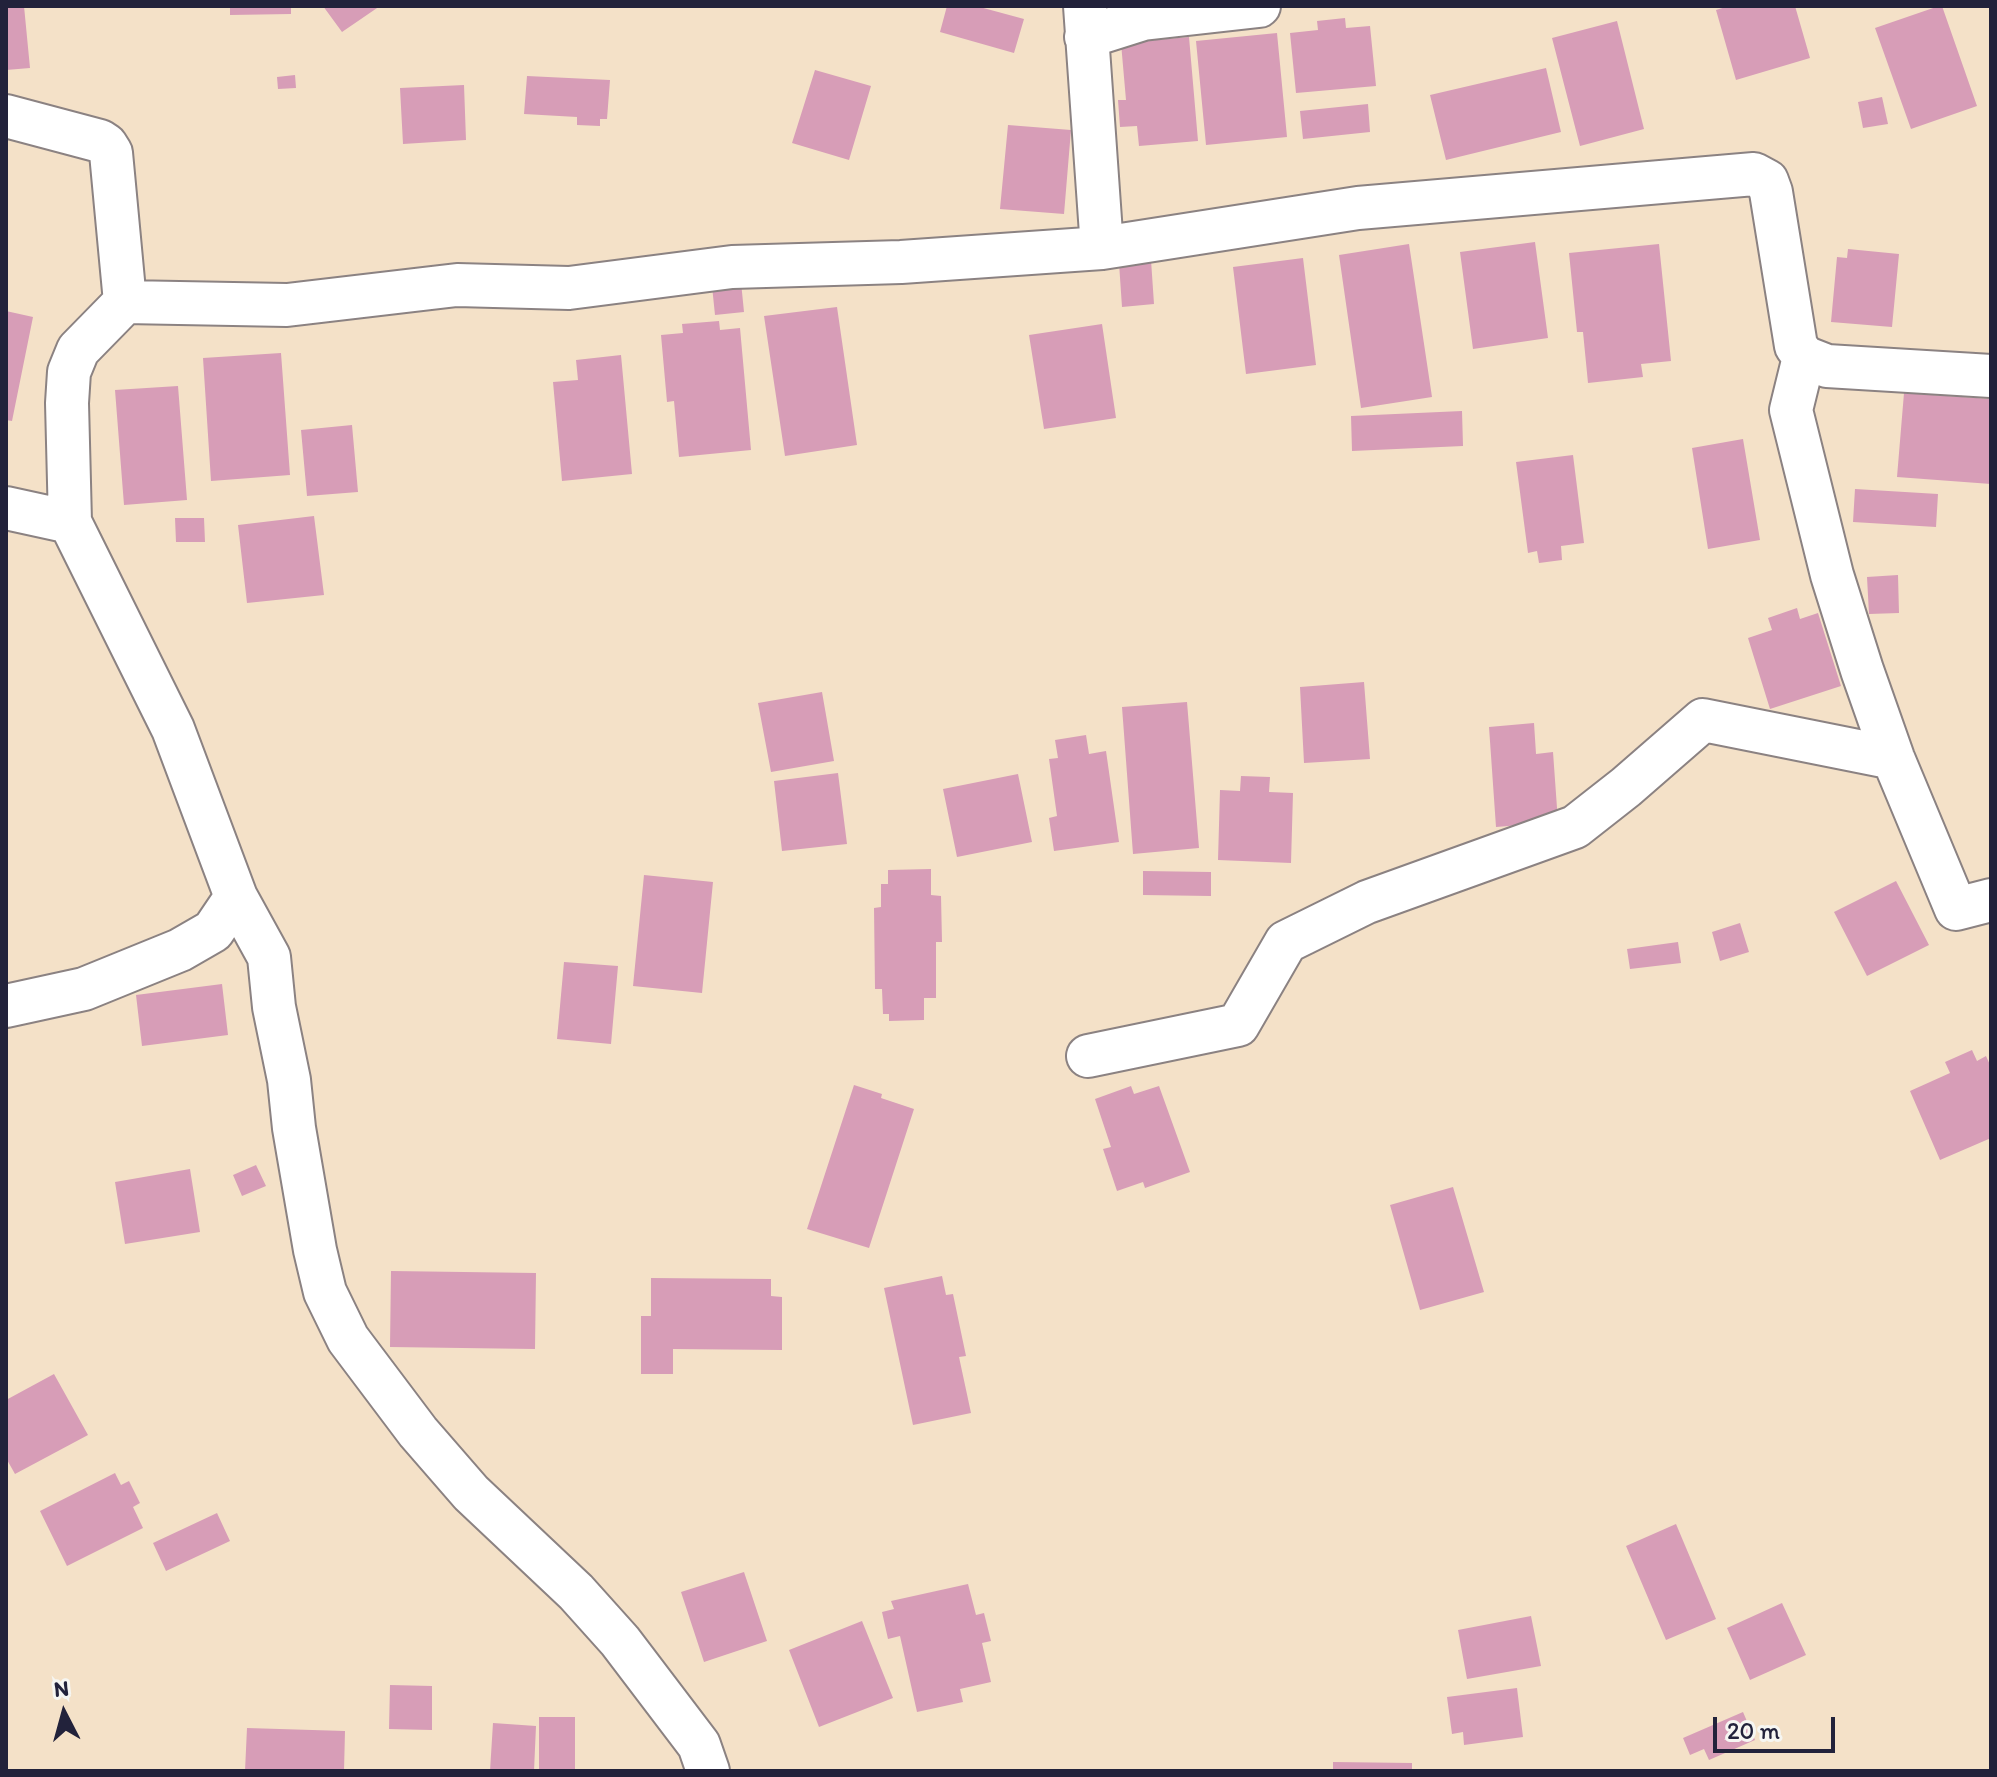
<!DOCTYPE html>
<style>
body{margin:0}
#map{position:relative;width:1997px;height:1777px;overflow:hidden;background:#f4e1c8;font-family:Itim,sans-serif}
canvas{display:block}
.frame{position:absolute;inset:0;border:8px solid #22223b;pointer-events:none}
.north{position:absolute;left:24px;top:1673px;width:80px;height:80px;-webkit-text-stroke:6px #f6f6f2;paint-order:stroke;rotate:354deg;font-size:22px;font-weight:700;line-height:32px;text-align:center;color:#22223b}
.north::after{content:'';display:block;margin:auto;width:28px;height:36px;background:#22223b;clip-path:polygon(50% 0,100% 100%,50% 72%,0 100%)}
.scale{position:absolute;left:1713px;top:1717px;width:122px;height:36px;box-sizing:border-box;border:4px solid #22223b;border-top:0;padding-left:10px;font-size:24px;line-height:28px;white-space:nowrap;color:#22223b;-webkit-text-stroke:6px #f6f6f2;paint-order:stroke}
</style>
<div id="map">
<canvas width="1997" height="1777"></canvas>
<div class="frame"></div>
<div class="north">N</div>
<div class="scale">20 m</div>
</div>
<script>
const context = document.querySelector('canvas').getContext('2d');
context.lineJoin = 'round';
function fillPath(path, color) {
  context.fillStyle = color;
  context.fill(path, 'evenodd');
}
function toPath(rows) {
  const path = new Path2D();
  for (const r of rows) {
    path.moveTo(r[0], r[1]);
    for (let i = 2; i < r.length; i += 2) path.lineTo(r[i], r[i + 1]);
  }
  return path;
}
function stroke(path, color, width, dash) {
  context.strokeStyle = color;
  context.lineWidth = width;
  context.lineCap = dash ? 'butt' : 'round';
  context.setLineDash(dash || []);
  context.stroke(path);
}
const building = toPath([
 [6,6,24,6,30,68,6,70],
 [230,6,291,6,291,14,230,15],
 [323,6,380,6,342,32],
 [947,6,976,6,1024,19,1014,53,940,32],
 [1729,6,1795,6,1810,58,1736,80,1716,10],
 [1939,6,1942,6,1977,106,1911,129,1875,28],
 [1345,18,1346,28,1370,26,1376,86,1296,93,1290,33,1318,30,1317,21],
 [1617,21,1644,129,1580,146,1552,38],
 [1277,33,1287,137,1206,145,1196,41],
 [1189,37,1198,141,1139,146,1137,126,1120,127,1118,100,1126,100,1121,43],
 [1546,68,1561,132,1446,160,1430,95],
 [815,70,871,86,849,160,792,143],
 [295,75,296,88,278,89,277,77],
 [527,76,610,80,607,119,600,119,600,126,577,125,577,117,524,114],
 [464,85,466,140,403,144,400,88],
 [1882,97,1888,124,1863,128,1858,102],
 [1368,104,1370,132,1303,139,1300,111],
 [1008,125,1071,130,1064,214,1000,209],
 [1535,242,1548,338,1473,349,1460,252],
 [1409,244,1432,397,1361,408,1339,255],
 [1659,244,1671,361,1641,364,1643,377,1588,383,1583,332,1577,332,1569,253],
 [1848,249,1899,254,1892,327,1831,322,1837,257,1847,258],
 [1303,258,1316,365,1246,374,1233,267],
 [1151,260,1154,304,1122,307,1119,263],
 [741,282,744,312,715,315,712,286],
 [837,307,857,445,785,456,764,316],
 [6,311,33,317,12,421,6,420],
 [719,321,720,330,740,328,751,450,679,457,674,401,667,402,661,335,683,333,682,324],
 [1102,324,1116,418,1044,429,1029,335],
 [281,353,290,475,211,481,203,358],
 [621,355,632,474,562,481,553,382,578,380,576,360],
 [178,386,187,500,124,505,115,390],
 [1904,393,1991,399,1991,484,1897,477],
 [1462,411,1463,446,1352,451,1351,416],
 [352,425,358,492,307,496,301,430],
 [1743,439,1760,540,1708,549,1692,448],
 [1573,455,1584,543,1561,546,1562,560,1539,563,1537,551,1528,553,1516,462],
 [1855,489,1938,494,1936,527,1853,522],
 [314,516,324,595,247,603,238,525],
 [175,518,204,518,205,542,176,542],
 [1898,575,1899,613,1869,614,1867,577],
 [1797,608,1800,619,1818,613,1841,686,1770,709,1748,638,1772,630,1768,618],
 [1364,682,1370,759,1304,763,1300,687],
 [822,692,834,761,771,772,758,703],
 [1187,702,1199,848,1133,854,1122,707],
 [1534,723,1536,754,1553,752,1558,822,1496,827,1489,727],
 [1086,735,1089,754,1106,751,1119,842,1054,851,1049,818,1057,816,1049,759,1058,758,1055,740],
 [838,773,847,844,782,851,774,781],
 [1018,774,1032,842,957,857,943,789],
 [1241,776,1270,777,1269,792,1293,793,1291,863,1218,860,1220,790,1240,791],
 [931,869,931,895,941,896,942,942,936,942,936,998,924,998,924,1020,889,1021,889,1014,883,1014,882,989,875,989,874,908,881,907,881,884,888,884,888,870],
 [1143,871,1211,872,1211,896,1143,895],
 [644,875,713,882,702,993,633,986],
 [1896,881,1929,945,1867,976,1834,912],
 [1740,923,1749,952,1720,961,1712,932],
 [1678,942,1681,963,1630,969,1627,949],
 [564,962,618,966,611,1044,557,1039],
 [222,984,228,1035,142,1046,136,995],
 [1972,1050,1977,1061,1986,1056,1991,1067,1991,1138,1940,1160,1910,1091,1950,1073,1945,1062],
 [854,1085,882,1094,881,1098,914,1109,869,1248,807,1229],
 [1131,1086,1134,1094,1159,1086,1190,1172,1145,1188,1143,1182,1117,1191,1103,1149,1111,1147,1095,1099],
 [256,1165,266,1186,242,1196,233,1175],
 [190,1169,200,1232,125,1244,115,1182],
 [1453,1187,1484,1292,1420,1310,1390,1205],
 [391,1271,536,1273,535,1349,390,1347],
 [942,1276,946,1295,953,1294,966,1356,959,1357,971,1413,913,1425,884,1288],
 [651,1278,771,1279,771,1296,782,1297,782,1350,673,1349,673,1374,641,1374,641,1316,651,1316],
 [54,1374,88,1435,15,1474,6,1458,6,1400],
 [115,1473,121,1485,129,1481,140,1503,133,1507,143,1528,67,1566,40,1511],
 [217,1513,230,1541,166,1571,153,1543],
 [1676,1524,1716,1619,1666,1640,1626,1546],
 [744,1572,767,1641,704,1662,681,1592],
 [968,1584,976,1615,984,1613,991,1641,982,1643,991,1682,960,1689,963,1702,917,1712,900,1636,888,1639,882,1612,894,1609,891,1601],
 [1782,1603,1806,1655,1750,1680,1727,1628],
 [1531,1616,1541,1666,1467,1679,1458,1630],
 [862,1621,893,1698,819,1727,789,1650],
 [390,1685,432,1686,432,1730,389,1729],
 [1517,1688,1523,1737,1464,1745,1463,1732,1452,1734,1447,1697],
 [1743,1712,1755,1740,1709,1760,1704,1749,1690,1755,1683,1738],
 [539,1717,575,1717,575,1771,539,1771],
 [493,1723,536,1726,534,1771,490,1771],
 [247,1728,345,1731,344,1771,245,1771],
 [1333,1762,1412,1763,1412,1771,1333,1771]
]);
const minor = toPath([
 [1085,6,1102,248],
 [1086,37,1143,19,1259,6],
 [6,116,100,141,106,145,111,153,125,302,287,305,457,285,569,288,732,267,901,262,1102,248,1358,208,1754,174,1767,181,1771,192,1796,346,1804,357,1827,366,1991,376],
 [1804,357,1791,410,1832,575,1862,670,1893,758,1956,909,1991,900],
 [6,508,70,522,67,403,69,372,78,350,125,302],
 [236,897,269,957,274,1007,289,1080,294,1128,315,1250,325,1292,348,1339,418,1432,471,1493,576,1592,620,1641,699,1745,708,1771],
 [6,1006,84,989,180,950,213,931,236,897,173,729,70,522],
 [1088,1056,1238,1025,1286,942,1367,902,1575,827,1626,787,1703,720,1893,758]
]);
fillPath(building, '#d79db7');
stroke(minor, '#8b8282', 46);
stroke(minor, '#fff', 42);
</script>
